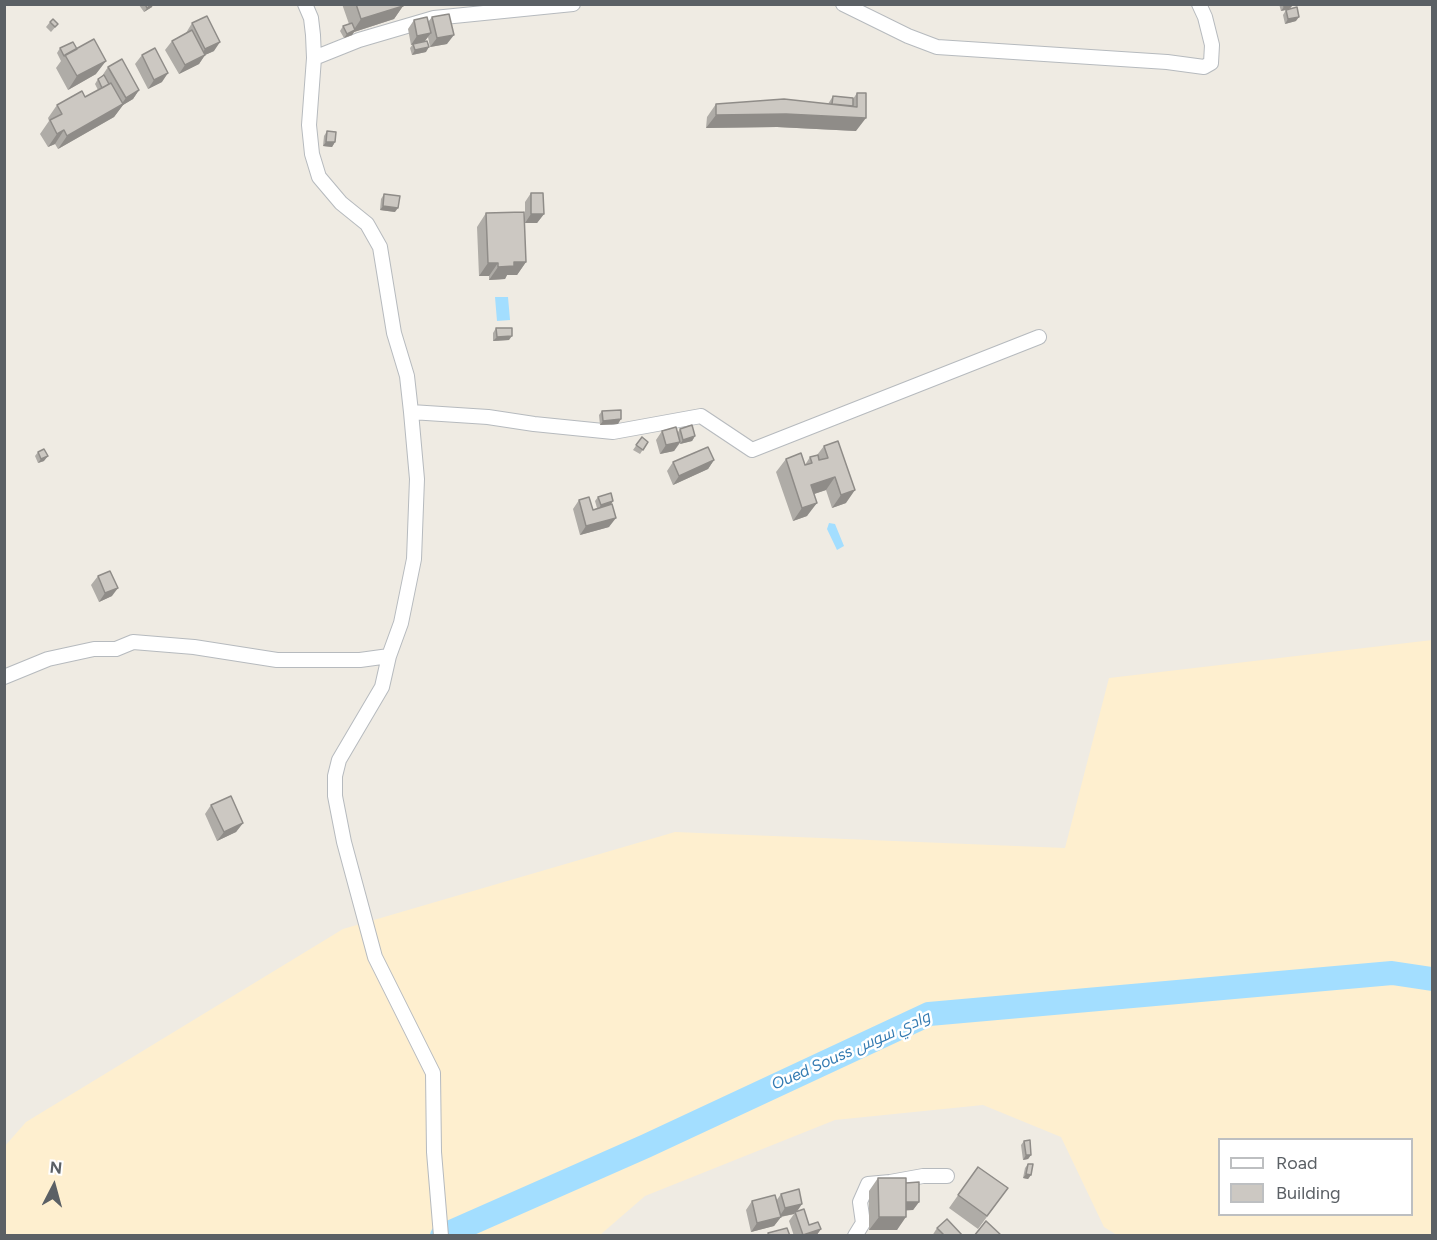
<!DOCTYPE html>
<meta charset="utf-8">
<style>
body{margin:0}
#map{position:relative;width:1437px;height:1240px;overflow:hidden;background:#efebe3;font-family:Figtree,sans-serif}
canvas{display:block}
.frame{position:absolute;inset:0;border:6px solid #5b6065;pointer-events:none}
.legend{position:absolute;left:1218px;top:1138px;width:195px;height:78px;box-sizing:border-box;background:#fff;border:2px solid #bdbfc1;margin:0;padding:8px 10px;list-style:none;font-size:18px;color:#5b6065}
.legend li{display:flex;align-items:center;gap:12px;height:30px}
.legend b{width:30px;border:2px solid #bdbfc1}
.north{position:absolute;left:24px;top:1156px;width:60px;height:60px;-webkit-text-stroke:4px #fff;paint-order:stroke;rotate:6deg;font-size:16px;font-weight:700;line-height:24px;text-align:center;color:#5b6065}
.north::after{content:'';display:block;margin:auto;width:21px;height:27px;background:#5b6065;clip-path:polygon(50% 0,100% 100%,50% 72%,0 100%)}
</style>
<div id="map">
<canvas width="1437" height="1240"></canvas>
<div class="frame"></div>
<ul class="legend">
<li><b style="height:8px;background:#fff"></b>Road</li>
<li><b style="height:16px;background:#ccc8c2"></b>Building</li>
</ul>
<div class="north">N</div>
</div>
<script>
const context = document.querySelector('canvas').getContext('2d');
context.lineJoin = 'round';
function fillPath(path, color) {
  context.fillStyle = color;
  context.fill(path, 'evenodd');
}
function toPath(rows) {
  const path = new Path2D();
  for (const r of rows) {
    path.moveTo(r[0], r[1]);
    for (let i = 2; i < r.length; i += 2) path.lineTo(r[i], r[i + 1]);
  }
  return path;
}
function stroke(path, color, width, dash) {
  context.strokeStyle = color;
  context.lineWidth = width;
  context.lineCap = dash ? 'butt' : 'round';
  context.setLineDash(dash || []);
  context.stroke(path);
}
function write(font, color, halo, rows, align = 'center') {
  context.font = font + ' Figtree,Cairo,sans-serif';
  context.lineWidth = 5;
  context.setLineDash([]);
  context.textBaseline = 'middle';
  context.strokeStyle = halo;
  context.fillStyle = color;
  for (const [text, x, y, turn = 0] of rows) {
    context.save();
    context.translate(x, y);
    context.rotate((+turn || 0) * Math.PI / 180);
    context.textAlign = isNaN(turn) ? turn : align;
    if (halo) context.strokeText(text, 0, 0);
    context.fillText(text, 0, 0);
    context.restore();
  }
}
const sand = toPath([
 [1432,640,1432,1235,1117,1235,1104,1227,1061,1137,983,1105,835,1120,645,1196,600,1235,5,1236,5,1146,26,1122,343,929,675,832,1065,848,1109,678],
 [1220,1140,1412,1140,1412,1214,1220,1214]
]);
const water = toPath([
 [495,297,508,297,510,320,497,321],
 [829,523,835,524,844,546,837,550,827,529]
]);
const river = toPath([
 [442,1236,646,1146,929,1014,1392,973,1432,979]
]);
const street = toPath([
 [305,4,311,18,313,35,314,58,309,125,312,154,319,177,341,203,367,224,380,247,394,333,407,376,411,412,417,479,414,559,401,623,389,656,382,687,339,760,335,776,335,796,344,842,375,957,433,1073,434,1152,441,1236],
 [843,4,908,36,937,47,1167,62,1204,67,1211,63,1212,45,1205,17,1199,4],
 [314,58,359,40,434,18,573,4],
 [411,412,488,417,534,424,613,432,701,416,752,450,1039,337],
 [4,677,48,659,94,649,116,649,133,642,194,647,277,660,360,660,389,656],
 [855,1236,863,1223,860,1202,868,1184,890,1182,923,1176,947,1176]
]);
const wall = toPath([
 [140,4,153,4,152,7,144,12,139,5],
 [342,4,411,4,403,6,394,19,354,32,352,35,344,38,340,31,343,26,349,24],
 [1279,4,1293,4,1290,9,1296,21,1285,24,1283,15,1286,10,1281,11],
 [432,17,447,44,430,47,428,37,425,41,426,52,412,55,410,48,413,44,411,45,408,29,414,20,428,22],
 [50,22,58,24,51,32,46,27],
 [192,23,214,51,205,55,199,64,179,74,165,50,172,41,186,33],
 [60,48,77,49,96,74,68,90,56,68,61,61,57,53],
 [142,55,162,82,148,89,135,64],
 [108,67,139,90,133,99,123,105,114,117,58,149,55,144,48,147,40,134,49,121,48,118,57,105,85,97,98,90,95,84,98,79,103,76,102,76],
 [857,93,856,131,777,127,706,128,707,117,716,104,828,104,833,96,853,99],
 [327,131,335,142,332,147,323,146,324,136],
 [531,193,544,214,537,223,525,223,525,202],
 [384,194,395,212,380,210,381,199],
 [486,213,526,262,517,275,507,275,505,279,489,280,489,276,479,276,477,227],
 [496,328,509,340,493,341,493,333],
 [602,411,618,424,600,425,599,415],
 [680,429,695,436,692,441,680,444,680,443,674,451,660,454,656,440,662,431,678,432],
 [642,437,648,442,640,454,633,450],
 [824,446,846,503,832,508,826,490,814,494,807,516,793,521,776,472,786,459,805,465,810,457,817,455],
 [38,452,44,461,38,463,35,456],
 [714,460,708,469,673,485,667,471,673,462],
 [598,497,611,504,609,527,580,535,573,509,579,500,593,510,597,508,595,501],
 [98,576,112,596,99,602,91,585],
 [211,805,243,823,236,832,217,841,205,814],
 [1024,1141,1031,1155,1028,1159,1023,1160,1021,1145],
 [1028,1164,1031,1175,1028,1179,1023,1178,1025,1168],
 [978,1167,1008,1188,978,1229,949,1208],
 [878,1178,906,1183,919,1202,913,1210,906,1210,897,1230,869,1230,869,1191],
 [781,1194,809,1225,821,1229,816,1236,794,1236,789,1221,794,1214,781,1217,774,1226,751,1232,746,1210,752,1201,776,1201],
 [937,1228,963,1236,932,1236]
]);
const shadedWall = toPath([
 [152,4,153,4,152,7,144,12,147,8],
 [1293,5,1289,9,1281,11,1284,7],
 [403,6,394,19,354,32,352,35,344,38,347,34,353,31,361,19],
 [1299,17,1296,21,1285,24,1288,19],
 [431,33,424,42,411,45,417,36],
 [454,35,447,44,430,47,437,38],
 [220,42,214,51,205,55,199,64,179,74,185,65,199,58,205,49],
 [429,47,426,52,412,55,415,50],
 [106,61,96,74,68,90,77,76],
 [168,73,162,82,148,89,154,80],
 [139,90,133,99,123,105,114,117,58,149,67,136,120,106,126,98],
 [786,114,866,118,856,131,777,127,706,128,716,115],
 [64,130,55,144,48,147,57,134],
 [326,142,335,142,332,147,323,146],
 [383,206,398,208,395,212,380,210],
 [531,214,544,214,537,223,525,223],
 [514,262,526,262,517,275,507,275,505,279,489,280,498,267],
 [488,263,498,263,489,276,479,276],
 [512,336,509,340,493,341,497,337],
 [621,419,618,424,600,425,603,421],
 [695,436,692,441,680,444,683,440],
 [680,442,674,451,660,454,666,445],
 [48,456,44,461,38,463,41,459],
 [714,460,708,469,673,485,679,476],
 [835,477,826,490,802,498,811,485],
 [855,490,846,503,832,508,841,495],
 [613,501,610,506,598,510,601,505],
 [817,503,807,516,793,521,802,508],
 [616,518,609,527,580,535,586,526],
 [118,588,112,596,99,602,105,593],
 [243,823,236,832,217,841,224,832],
 [1026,1155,1031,1155,1028,1159,1023,1160],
 [1026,1174,1031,1175,1028,1179,1023,1178],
 [905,1202,919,1202,913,1210,898,1211],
 [802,1204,796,1213,795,1212,794,1214,779,1217,785,1208],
 [781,1217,774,1226,751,1232,757,1223],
 [879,1217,906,1217,897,1230,869,1230],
 [821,1229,816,1236,802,1236,803,1235]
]);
const building = toPath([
 [145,4,152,4,147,8,145,4],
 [356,4,403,4,403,6,361,19,356,4],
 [1284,4,1293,4,1293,5,1284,7,1284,4],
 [1297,7,1299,17,1288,19,1286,10,1297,7],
 [449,14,454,35,437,38,432,17,449,14],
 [207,16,220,42,205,49,192,23,207,16],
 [427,17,431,33,417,36,414,20,427,17],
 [53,19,58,24,55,27,50,22,53,19],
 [352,23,355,30,347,34,343,26,352,23],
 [192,30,205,55,185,65,172,41,192,30],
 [94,39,106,61,77,76,65,55,94,39],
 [427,41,429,47,415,50,413,44,427,41],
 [73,42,77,49,64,56,60,48,73,42],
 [155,48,168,73,154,80,142,55,155,48],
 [122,59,139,90,126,98,108,67,122,59],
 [104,75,109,84,102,88,98,79,104,75],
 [111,83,123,104,67,136,64,130,57,134,50,120,62,114,57,105,82,91,85,97,111,83],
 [857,93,866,93,866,118,786,114,716,115,716,104,784,99,857,107,857,93],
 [833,96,853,98,853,106,832,104,833,96],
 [327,131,336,132,335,142,326,142,327,131],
 [531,193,543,193,544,214,531,214,531,193],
 [384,194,400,196,398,208,383,206,384,194],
 [524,212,526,262,514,262,514,266,498,267,498,263,488,263,486,213,524,212],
 [496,328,512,328,512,336,497,337,496,328],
 [621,410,621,419,603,421,602,411,621,410],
 [692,425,695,436,683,440,680,429,692,425],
 [676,427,680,442,666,445,662,431,676,427],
 [642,437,648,442,643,450,636,445,642,437],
 [838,441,855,490,841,495,835,477,811,485,817,503,802,508,786,459,801,453,805,465,812,463,810,457,818,455,819,460,828,458,824,446,838,441],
 [708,447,714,460,679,476,673,462,708,447],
 [44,449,48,456,41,459,38,452,44,449],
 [611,493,613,501,601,505,598,497,611,493],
 [589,497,593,510,612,504,616,518,586,526,579,500,589,497],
 [110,571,118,588,105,593,98,576,110,571],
 [231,796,243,823,224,832,211,805,231,796],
 [1030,1140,1031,1155,1026,1155,1024,1141,1030,1140],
 [1028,1164,1033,1164,1031,1175,1026,1174,1028,1164],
 [978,1167,1008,1188,987,1216,958,1195,978,1167],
 [878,1178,906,1178,906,1217,879,1217,878,1178],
 [919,1182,919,1202,906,1202,906,1183,919,1182],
 [799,1189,802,1204,785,1208,781,1194,799,1189],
 [775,1195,781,1217,757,1223,752,1201,775,1195],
 [804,1209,809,1225,818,1222,821,1229,803,1235,795,1212,804,1209],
 [947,1219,963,1236,945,1236,937,1228,947,1219],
 [986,1221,1002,1236,974,1236,986,1221],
 [787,1228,790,1236,769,1236,768,1233,787,1228]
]);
const waterNames = [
 ["Oued Souss وادي سوس",851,1051,-24]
];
fillPath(sand, '#feefcf');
fillPath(water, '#a3deff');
stroke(river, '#a3deff', 24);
stroke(street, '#b6babe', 16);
stroke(street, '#fff', 14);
fillPath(wall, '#afaca7');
fillPath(shadedWall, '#8f8c88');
fillPath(building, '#ccc8c2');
stroke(building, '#8f8c88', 1.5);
write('italic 16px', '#347bb2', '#fff', waterNames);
</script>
